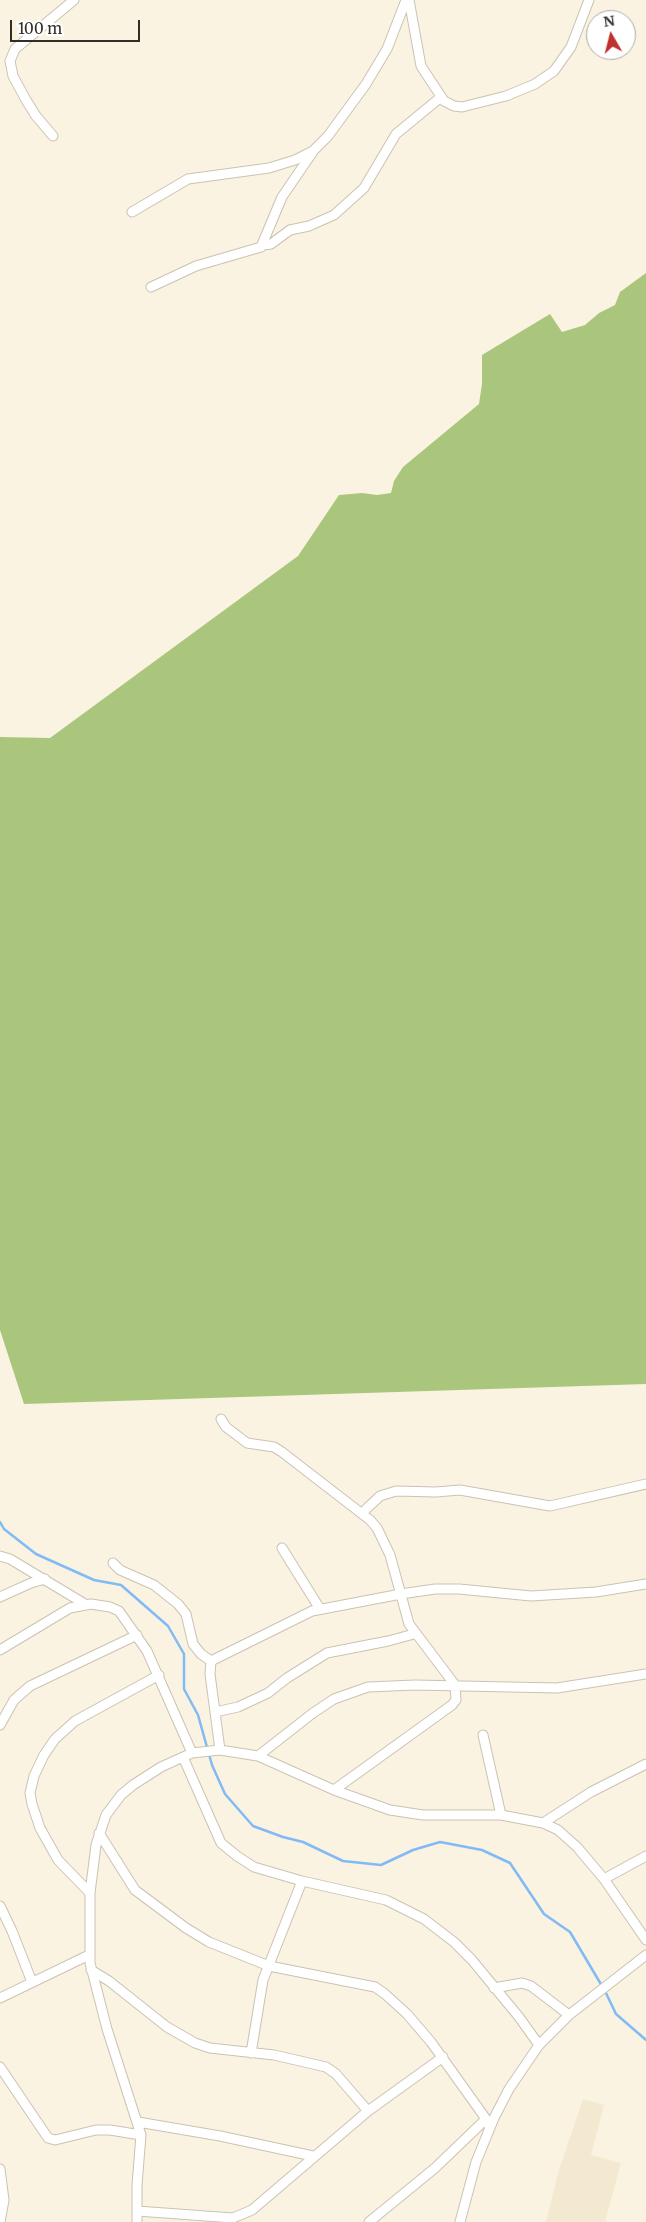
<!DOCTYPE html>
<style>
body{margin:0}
#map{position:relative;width:646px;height:2222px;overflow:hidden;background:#faf3e2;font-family:Merriweather,serif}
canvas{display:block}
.north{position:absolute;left:586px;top:10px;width:50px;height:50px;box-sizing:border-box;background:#fff;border:1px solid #acaba9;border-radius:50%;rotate:352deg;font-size:14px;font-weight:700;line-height:20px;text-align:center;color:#302e27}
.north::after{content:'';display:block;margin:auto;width:18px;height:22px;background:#bf302e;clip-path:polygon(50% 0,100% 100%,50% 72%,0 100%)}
.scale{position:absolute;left:10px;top:20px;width:130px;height:22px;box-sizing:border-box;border:2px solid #302e27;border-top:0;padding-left:6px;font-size:15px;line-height:18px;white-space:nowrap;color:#302e27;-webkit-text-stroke:4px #fff;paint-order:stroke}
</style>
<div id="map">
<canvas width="646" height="2222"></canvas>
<div class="north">N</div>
<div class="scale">100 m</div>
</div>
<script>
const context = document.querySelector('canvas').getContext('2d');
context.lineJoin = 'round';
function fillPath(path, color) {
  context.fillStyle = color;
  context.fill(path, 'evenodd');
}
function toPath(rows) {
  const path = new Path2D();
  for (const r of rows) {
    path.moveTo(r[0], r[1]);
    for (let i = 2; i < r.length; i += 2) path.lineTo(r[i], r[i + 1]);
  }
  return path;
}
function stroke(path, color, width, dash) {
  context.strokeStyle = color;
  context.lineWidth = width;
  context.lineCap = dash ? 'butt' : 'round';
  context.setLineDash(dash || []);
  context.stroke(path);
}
const built = toPath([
 [583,2099,604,2105,591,2155,621,2163,605,2222,546,2222,558,2173]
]);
const forest = toPath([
 [646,273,646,1384,24,1404,0,1330,0,737,50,738,298,556,339,495,362,493,377,495,391,493,394,481,403,467,479,404,482,384,482,355,550,314,562,332,585,325,599,313,615,305,620,292]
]);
const stream = toPath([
 [0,1522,4,1529,36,1554,94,1580,121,1585,168,1626,184,1654,184,1689,198,1715,212,1765,225,1794,253,1826,283,1837,303,1842,343,1861,381,1865,413,1850,440,1842,482,1850,510,1863,544,1914,570,1932,602,1986],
 [605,1991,616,2014,646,2040]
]);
const minor = toPath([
 [409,0,421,66,444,101,454,106,462,107,506,96,535,84,554,71,571,47,589,0],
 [53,136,36,116,26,100,13,76,10,61,15,49,74,0],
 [132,212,188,179,269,168,295,160,313,151,328,136,366,84,387,49,406,0],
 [263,245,271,244,290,230,309,226,334,215,364,188,396,134,441,97],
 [151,287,196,266,261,247,282,197,312,153],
 [221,1419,226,1427,247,1443,274,1447,282,1452,370,1520,377,1528,390,1555,409,1624,455,1685,456,1700,452,1705,334,1790],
 [362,1513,380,1496,396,1491,436,1492,460,1490,550,1506,646,1484],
 [282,1548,320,1609],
 [0,1556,10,1559,85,1604],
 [113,1563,120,1570,154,1585,178,1604,186,1614,193,1644,201,1654,211,1661],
 [0,1597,31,1583,45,1579],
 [0,1650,70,1608,91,1604,110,1607,119,1611,147,1651,192,1753],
 [215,1712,238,1707,268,1693,287,1678,327,1653,388,1641,414,1634],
 [0,1725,14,1700,30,1686,137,1635],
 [483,1735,501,1815],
 [220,1750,210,1674,211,1661,312,1611,401,1594,435,1589,459,1589,531,1596,596,1592,646,1584],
 [258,1756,313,1713,334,1699,368,1687,415,1685,557,1688,646,1674],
 [183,1757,221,1843,237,1856,254,1867,302,1881,386,1900,424,1919,454,1942,472,1960,519,2017,539,2045],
 [543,1823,591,1792,646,1764],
 [99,1833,135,1890,186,1928,209,1942,269,1966,375,1987,385,1994,407,2014,431,2042,486,2119,490,2128],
 [604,1879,646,1856],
 [90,1893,58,1860,40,1828,32,1804,30,1793,34,1776,44,1755,55,1739,75,1721,159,1675],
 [0,1906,12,1931,32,1982],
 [91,1970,109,1981,167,2027,195,2043,210,2048,274,2055,326,2067,336,2074,368,2111],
 [494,1988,522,1983,531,1986,569,2015],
 [0,1998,89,1955],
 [251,2053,263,1980,302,1881],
 [0,2067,48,2138,55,2140,96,2130,110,2130,141,2135],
 [138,2122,220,2136,313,2156],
 [0,2169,4,2200,0,2222],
 [137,2211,233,2218,252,2210,368,2111,443,2057],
 [137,2222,137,2185,141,2135,107,2029,90,1963,90,1893,96,1845,106,1815,121,1795,133,1785,161,1767,192,1753,220,1750,258,1756,334,1790,390,1810,423,1815,501,1815,543,1823,558,1830,577,1847,604,1879,646,1940],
 [369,2222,435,2168,486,2119],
 [460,2222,476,2162,494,2118,509,2089,539,2045,569,2015,646,1955]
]);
fillPath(built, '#f3e9d0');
fillPath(forest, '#aac67c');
stroke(stream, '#82baf5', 2.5);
stroke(minor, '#cac3b3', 11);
stroke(minor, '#fff', 9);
</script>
